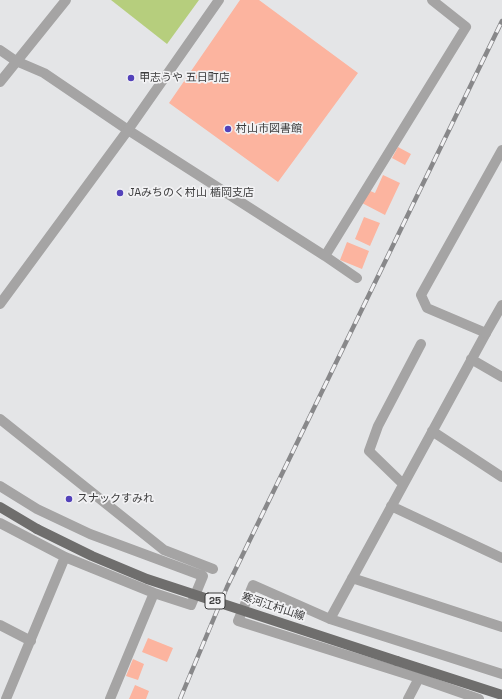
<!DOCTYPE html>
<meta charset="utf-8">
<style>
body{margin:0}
canvas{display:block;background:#e4e5e7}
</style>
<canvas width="502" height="699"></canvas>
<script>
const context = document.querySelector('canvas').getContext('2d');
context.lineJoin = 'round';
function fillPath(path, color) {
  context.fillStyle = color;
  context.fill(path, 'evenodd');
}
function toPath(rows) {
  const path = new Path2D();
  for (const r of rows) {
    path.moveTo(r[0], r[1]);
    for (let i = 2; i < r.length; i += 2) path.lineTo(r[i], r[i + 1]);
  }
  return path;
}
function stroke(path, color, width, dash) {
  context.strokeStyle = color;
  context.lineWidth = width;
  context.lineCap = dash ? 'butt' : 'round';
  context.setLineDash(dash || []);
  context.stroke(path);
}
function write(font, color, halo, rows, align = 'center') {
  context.font = font + ' "Space Grotesk","Noto Sans JP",sans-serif';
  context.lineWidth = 3.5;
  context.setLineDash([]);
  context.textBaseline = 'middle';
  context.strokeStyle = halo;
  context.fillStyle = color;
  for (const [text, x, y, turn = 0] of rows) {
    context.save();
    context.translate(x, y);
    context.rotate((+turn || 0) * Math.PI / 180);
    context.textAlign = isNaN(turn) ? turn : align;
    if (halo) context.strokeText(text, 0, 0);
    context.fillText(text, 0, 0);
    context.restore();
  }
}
const green = toPath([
 [111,0,199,0,167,44]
]);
const building = toPath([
 [240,0,259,0,358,73,278,182,169,103],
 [398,147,411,154,405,165,392,158],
 [383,175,400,183,385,215,362,203,368,190,375,193],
 [364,217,380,223,370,246,355,239],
 [347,242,369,251,362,269,340,260],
 [148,638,173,648,167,662,142,652],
 [133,659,144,664,138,680,126,676],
 [135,685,149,691,146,699,129,699]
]);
const minor = toPath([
 [0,50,16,61,44,73,128,130,325,256,466,27,432,0],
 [0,82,66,0],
 [325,256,357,278],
 [471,359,502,377],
 [0,419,164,550,213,569],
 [432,431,502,477],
 [403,484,369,451,378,426,421,344],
 [0,486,37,509,90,534,203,576,191,605,154,593,65,557,0,523],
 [391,506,502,558],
 [352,578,502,627],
 [330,619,486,333,427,308,421,295,502,150],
 [0,625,31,641],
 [6,699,65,557],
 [110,699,154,593],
 [408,699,419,678],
 [479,699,419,678,238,621,253,585,330,619,502,674]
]);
const tertiary = toPath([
 [0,304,128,130,219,0],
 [486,333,502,305]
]);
const primary = toPath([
 [0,507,37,529],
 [397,661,502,695]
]);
const rail = toPath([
 [180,699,227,587,502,21]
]);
const primaryBridge = toPath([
 [37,529,92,556,147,579,397,661]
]);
const markers = [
 [131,78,4,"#5342ba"],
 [228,129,4,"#5342ba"],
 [120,193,4,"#5342ba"],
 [69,499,4,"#5342ba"]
];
const shields = [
 [215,601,20]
];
const shieldNames = [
 ["25",215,601]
];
const poiNames = [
 ["甲志うや 五日町店",139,78],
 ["村山市図書館",236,129],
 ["JAみちのく村山 楯岡支店",128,193],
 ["スナックすみれ",77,499]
];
const streetNames = [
 ["寒河江村山線",273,607,18]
];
fillPath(green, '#b6ce7d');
fillPath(building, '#fcb49f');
stroke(minor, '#a5a4a4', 10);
stroke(tertiary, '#a5a4a4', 10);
stroke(primary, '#6f6e6d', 10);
stroke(rail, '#88888a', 4.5);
stroke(rail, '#f2f2f4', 3, [9]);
stroke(primaryBridge, '#6f6e6d', 10);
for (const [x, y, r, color] of markers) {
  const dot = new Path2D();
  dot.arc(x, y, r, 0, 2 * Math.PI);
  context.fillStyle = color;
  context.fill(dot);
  stroke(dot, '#f2f2f4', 1.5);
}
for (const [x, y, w] of shields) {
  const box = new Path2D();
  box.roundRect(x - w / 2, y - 8, w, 16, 3);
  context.fillStyle = '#f2f2f4';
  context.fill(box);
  stroke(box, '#3c3c3d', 1);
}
write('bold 10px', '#3c3c3d', null, shieldNames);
write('11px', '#3c3c3d', '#f2f2f4', poiNames, 'left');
write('11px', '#3c3c3d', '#f2f2f4', streetNames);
</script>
